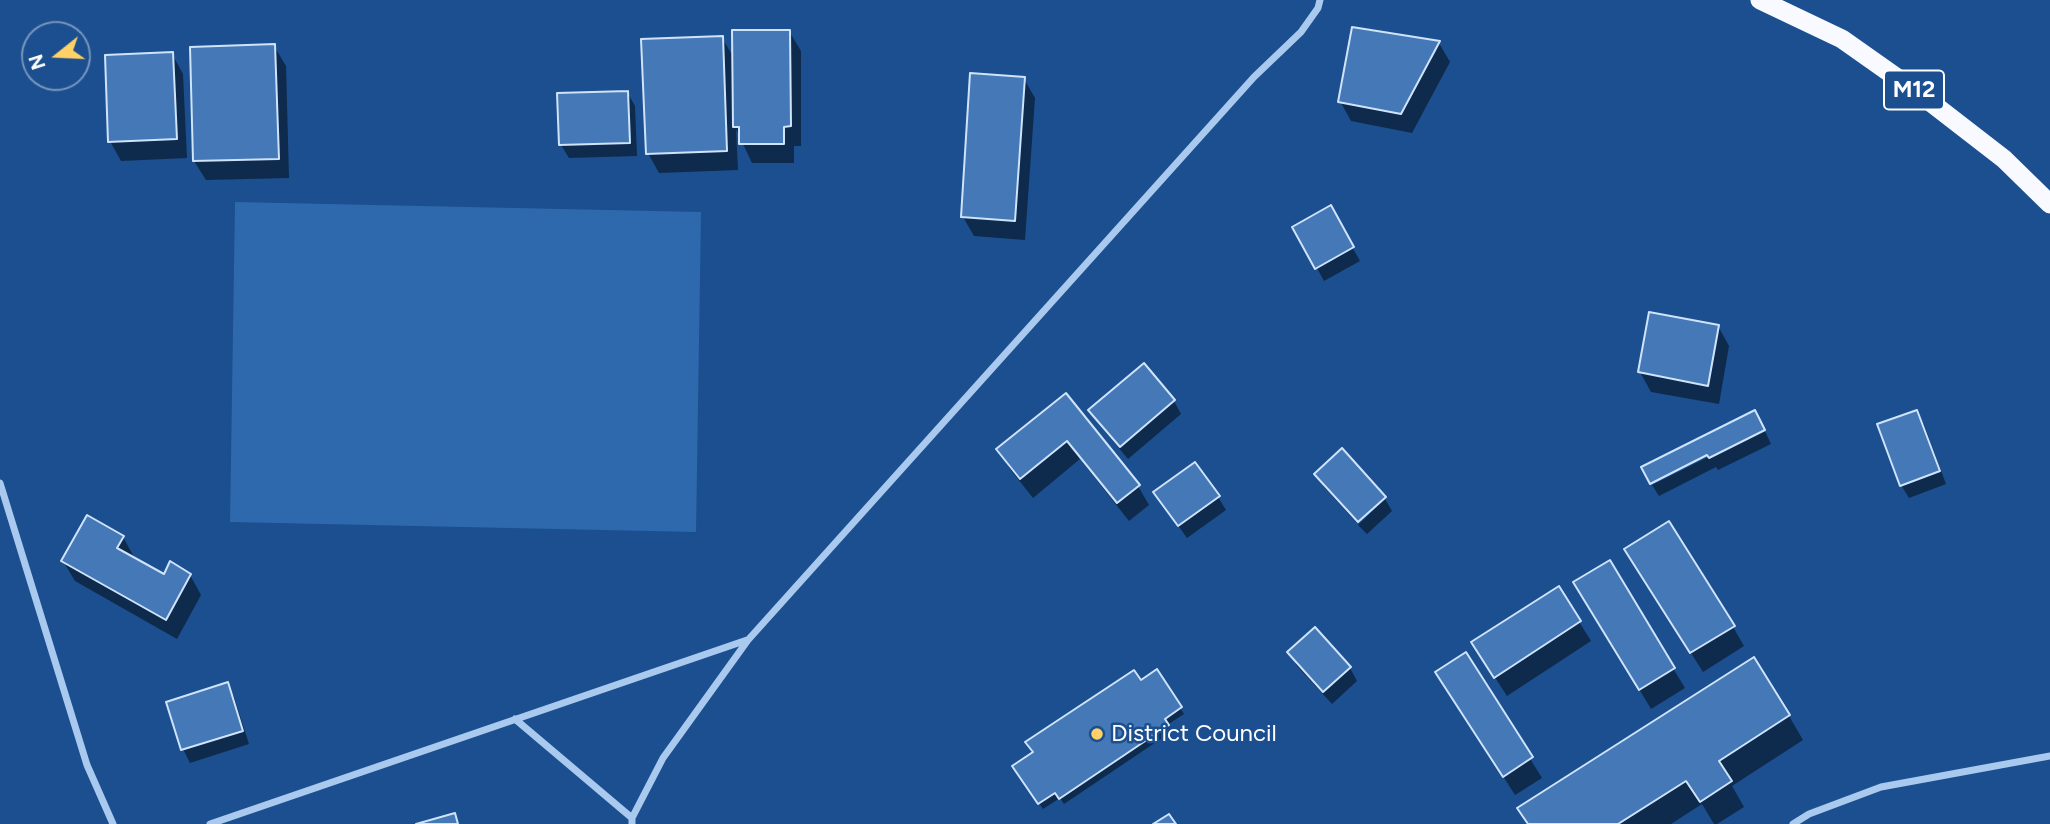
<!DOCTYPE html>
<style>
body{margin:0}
#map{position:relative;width:2050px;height:824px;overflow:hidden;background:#1b4f8f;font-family:Figtree,sans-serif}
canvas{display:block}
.north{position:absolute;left:21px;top:21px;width:70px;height:70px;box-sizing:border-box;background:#1b4f8f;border:2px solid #7695bc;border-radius:50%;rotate:252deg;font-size:19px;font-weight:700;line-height:28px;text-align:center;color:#fff}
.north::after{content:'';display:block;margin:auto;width:24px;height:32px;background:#ffd166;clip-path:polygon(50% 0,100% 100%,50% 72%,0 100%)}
</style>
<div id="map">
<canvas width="2050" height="824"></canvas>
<div class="north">N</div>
</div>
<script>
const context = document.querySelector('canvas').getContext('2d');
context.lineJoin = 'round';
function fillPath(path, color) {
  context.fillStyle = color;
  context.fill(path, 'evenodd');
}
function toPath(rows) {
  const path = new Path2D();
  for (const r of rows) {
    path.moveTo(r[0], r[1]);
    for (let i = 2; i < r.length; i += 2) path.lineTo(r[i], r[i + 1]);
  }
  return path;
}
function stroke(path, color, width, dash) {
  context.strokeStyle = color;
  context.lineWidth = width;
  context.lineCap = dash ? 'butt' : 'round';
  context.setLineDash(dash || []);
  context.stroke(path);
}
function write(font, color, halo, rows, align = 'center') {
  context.font = font + ' Figtree,sans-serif';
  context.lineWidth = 5;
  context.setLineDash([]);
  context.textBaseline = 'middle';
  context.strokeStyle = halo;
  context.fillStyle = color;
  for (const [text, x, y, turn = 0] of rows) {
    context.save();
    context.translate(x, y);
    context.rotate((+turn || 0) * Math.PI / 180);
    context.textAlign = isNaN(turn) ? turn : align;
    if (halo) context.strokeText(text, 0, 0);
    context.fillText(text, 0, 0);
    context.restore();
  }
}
const green = toPath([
 [235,202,701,212,696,532,230,522]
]);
const shadow = toPath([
 [1354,29,1439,43,1450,62,1412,133,1351,121,1340,101],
 [789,31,801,51,801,146,794,146,794,163,752,163,736,129,738,170,659,173,648,153,722,38,734,58],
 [274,46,286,66,289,178,206,180,194,161],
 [172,54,183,74,187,158,121,161,110,141],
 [1024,79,1035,98,1025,240,974,236,963,217],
 [627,92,635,106,637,156,569,158,561,145],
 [1330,208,1360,261,1324,281,1295,227],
 [1718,326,1729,346,1719,404,1651,392,1640,372],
 [1066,395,1138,486,1149,505,1129,521,1080,459,1033,498,1010,469,999,450],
 [1174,401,1181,414,1128,459,1098,423,1090,410],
 [1916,412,1924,425,1946,484,1909,498,1901,485],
 [1762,425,1771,444,1718,470,1716,467,1659,496,1652,485,1716,453],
 [1317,474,1384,497,1356,522,1324,487],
 [1155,493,1218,497,1226,510,1187,538],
 [1385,499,1392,511,1367,534,1358,525],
 [123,537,134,557,133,559,164,576,190,575,201,595,177,639,75,581,63,561],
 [1609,563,1685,688,1651,709,1587,602],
 [1638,569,1733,627,1744,646,1703,672],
 [1558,588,1591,641,1507,696,1485,662],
 [1315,630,1350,668,1357,681,1332,704,1297,666,1290,652],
 [1465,654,1542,778,1515,795,1449,691],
 [1157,672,1184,714,1167,725,1171,732,1064,804,1060,798,1043,809,1018,772],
 [227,684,234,697,249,744,190,763,183,749],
 [1789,716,1803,740,1732,786,1744,807,1717,824,1714,824,1702,804,1671,824,1529,824]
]);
const building = toPath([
 [1352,27,1440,41,1401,114,1338,102,1352,27],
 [732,30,790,30,791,126,784,127,784,144,739,144,739,127,733,127,732,30],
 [723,36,727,151,646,154,641,39,723,36],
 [275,44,279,159,193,161,190,47,275,44],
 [173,52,177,139,108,142,105,55,173,52],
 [970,73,1025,77,1015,221,961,217,970,73],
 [628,91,630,143,559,145,557,93,628,91],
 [1331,205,1354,247,1315,269,1292,227,1331,205],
 [1649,312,1719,325,1708,386,1638,372,1649,312],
 [1144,363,1175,400,1120,447,1088,410,1144,363],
 [1066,393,1140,485,1117,503,1067,441,1020,479,996,449,1066,393],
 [1755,410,1765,430,1709,458,1707,455,1650,484,1641,467,1755,410],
 [1917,410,1940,471,1900,486,1877,424,1917,410],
 [1342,448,1386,497,1358,522,1314,474,1342,448],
 [1195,462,1220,496,1178,526,1153,492,1195,462],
 [87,515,124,536,117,548,164,574,170,561,191,574,166,620,61,561,87,515],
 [1669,521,1735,626,1690,653,1624,549,1669,521],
 [1610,560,1675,668,1639,690,1573,582,1610,560],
 [1559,586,1581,621,1494,678,1471,642,1559,586],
 [1315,627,1351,667,1323,692,1287,652,1315,627],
 [1466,652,1533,757,1503,777,1435,672,1466,652],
 [1754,657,1790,715,1719,761,1732,781,1700,802,1686,781,1618,824,1528,824,1517,808,1754,657],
 [1157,669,1182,707,1165,719,1169,725,1059,799,1055,793,1038,804,1012,766,1033,752,1025,742,1134,670,1141,680,1157,669],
 [228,682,243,731,181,750,166,702,228,682],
 [455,813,458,824,416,824,455,813],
 [1169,814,1176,824,1153,824,1169,814]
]);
const minor = toPath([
 [0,483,87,765,113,824],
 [515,719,632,818],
 [210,824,747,640],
 [632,824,632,818,663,758,748,640,1254,77,1301,32,1318,8,1320,0],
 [1793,824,1809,814,1881,787,2050,756]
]);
const trunk = toPath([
 [1760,0,1842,39,1920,94,2004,159,2050,204]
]);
const markers = [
 [1097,734,7,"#ffd166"]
];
const shields = [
 [1914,90,60]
];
const shieldNames = [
 ["M12",1914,90]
];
const poiNames = [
 ["District Council",1111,734]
];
fillPath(green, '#2e69ad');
fillPath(shadow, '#0007');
fillPath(building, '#4478b7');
stroke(building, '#cfe3fa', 2);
stroke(minor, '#a9c9ee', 7);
stroke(trunk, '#f8faff', 19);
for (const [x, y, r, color] of markers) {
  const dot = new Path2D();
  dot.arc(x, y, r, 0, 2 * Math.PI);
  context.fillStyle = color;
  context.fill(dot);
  stroke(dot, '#1b4f8f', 2.5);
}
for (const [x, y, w] of shields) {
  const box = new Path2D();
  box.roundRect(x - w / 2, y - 19.5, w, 39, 5);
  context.fillStyle = '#1b4f8f';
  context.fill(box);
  stroke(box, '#fff', 2);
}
write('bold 23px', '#fff', null, shieldNames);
write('24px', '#fff', '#1b4f8f', poiNames, 'left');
</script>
